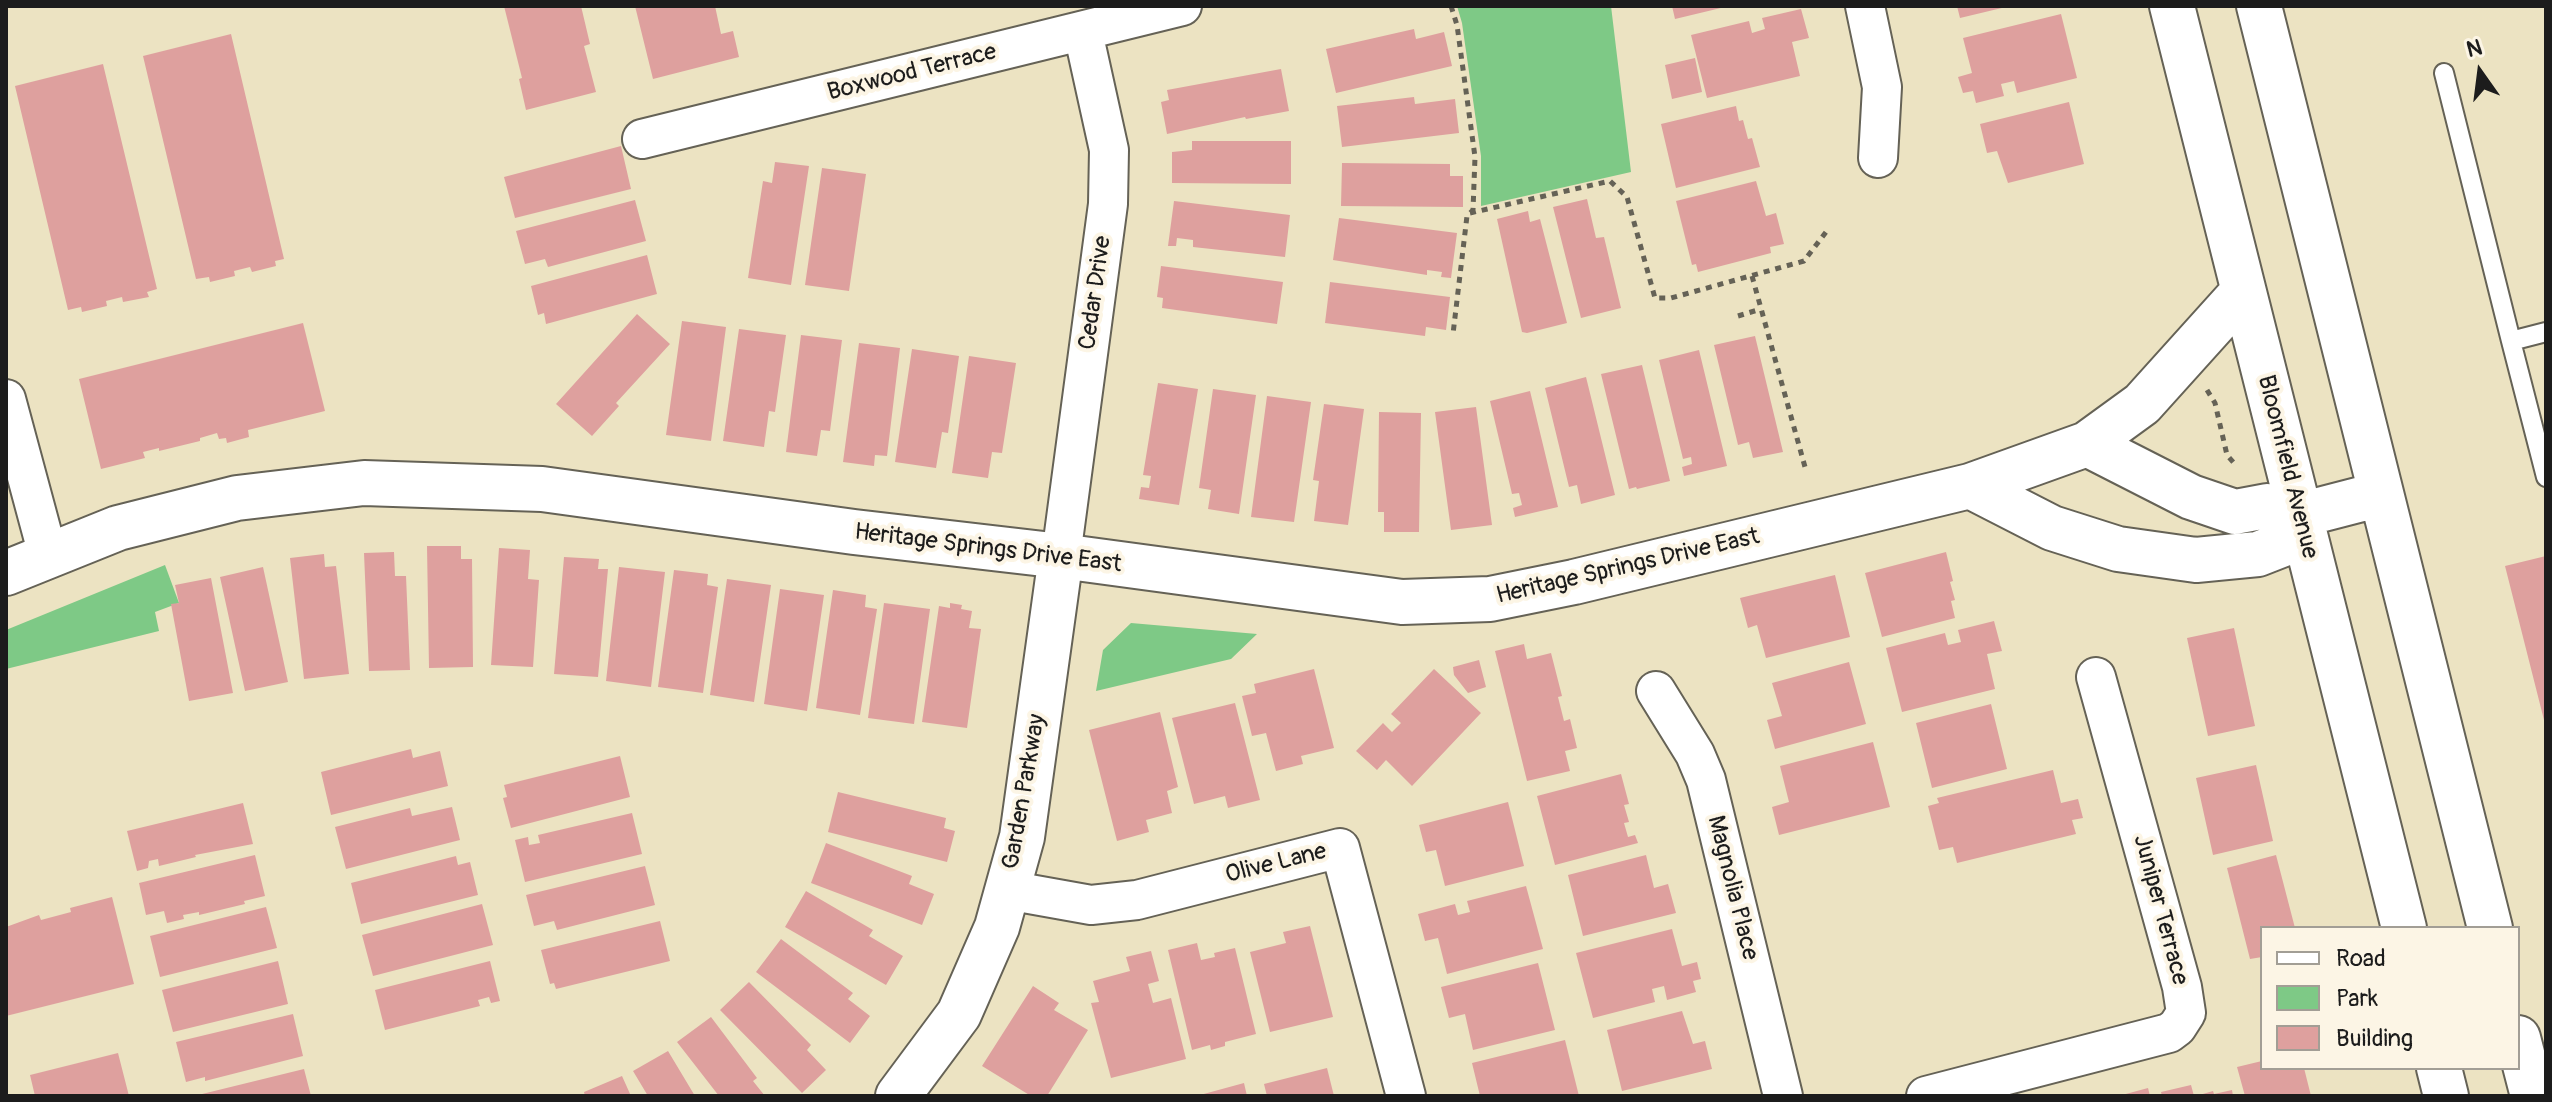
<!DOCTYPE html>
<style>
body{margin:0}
#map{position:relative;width:2552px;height:1102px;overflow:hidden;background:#ece3c2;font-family:Pangolin,sans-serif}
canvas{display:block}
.frame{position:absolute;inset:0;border:8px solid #1c1c1c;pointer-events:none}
.legend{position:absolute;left:2260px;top:926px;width:260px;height:144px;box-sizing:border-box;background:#fcf5e5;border:2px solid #a29e95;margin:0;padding:10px 14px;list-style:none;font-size:24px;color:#1c1c1c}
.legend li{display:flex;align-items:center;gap:16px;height:40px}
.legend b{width:40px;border:2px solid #a29e95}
.north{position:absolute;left:2440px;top:32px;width:80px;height:80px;-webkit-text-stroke:6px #fcf5e5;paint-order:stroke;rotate:346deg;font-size:22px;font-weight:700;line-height:32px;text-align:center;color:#1c1c1c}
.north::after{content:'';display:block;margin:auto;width:28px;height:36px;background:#1c1c1c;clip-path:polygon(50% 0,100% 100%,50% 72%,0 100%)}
</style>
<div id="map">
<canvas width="2552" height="1102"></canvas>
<div class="frame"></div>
<ul class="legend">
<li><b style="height:10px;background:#fff"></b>Road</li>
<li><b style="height:22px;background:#7ec986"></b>Park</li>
<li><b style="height:22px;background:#dea09e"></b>Building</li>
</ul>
<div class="north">N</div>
</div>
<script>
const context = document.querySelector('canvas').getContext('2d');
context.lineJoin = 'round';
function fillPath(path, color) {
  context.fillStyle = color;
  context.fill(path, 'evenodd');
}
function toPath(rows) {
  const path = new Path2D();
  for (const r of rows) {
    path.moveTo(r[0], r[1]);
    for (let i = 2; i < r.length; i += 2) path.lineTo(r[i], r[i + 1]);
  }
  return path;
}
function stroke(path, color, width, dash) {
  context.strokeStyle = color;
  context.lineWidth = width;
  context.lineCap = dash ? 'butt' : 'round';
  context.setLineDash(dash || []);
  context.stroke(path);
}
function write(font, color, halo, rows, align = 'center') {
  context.font = font + ' Pangolin,sans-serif';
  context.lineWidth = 8;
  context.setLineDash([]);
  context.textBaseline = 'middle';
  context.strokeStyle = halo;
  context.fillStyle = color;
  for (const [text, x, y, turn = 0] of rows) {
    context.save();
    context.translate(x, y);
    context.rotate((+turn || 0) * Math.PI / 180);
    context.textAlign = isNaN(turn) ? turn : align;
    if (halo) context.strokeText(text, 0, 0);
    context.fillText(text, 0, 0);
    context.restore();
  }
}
const green = toPath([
 [1457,6,1611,6,1631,172,1481,206,1481,156,1462,23],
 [165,565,179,603,155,612,159,631,6,669,6,630],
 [1131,623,1257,634,1231,659,1096,691,1103,650]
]);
const building = toPath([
 [504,6,581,6,590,44,584,46,596,92,526,110,519,79,522,78],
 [635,6,715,6,721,34,733,31,739,57,653,79],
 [1672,6,1725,6,1725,7,1675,19],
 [1957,6,2006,6,2006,7,1960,18],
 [1801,9,1809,38,1792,42,1800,76,1707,98,1691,35,1749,21,1752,33,1765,29,1762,18],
 [2061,14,2077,78,2017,93,2014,81,2001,84,2004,96,1976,103,1973,91,1963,93,1958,77,1972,73,1963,38],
 [1414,29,1416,39,1444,32,1452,66,1336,93,1326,49],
 [231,34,284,259,275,261,276,266,252,272,250,267,234,271,235,276,210,282,209,277,196,279,143,56],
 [1695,58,1702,92,1672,99,1665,65],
 [103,64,157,289,147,292,149,297,123,302,122,297,106,301,107,306,82,312,81,307,68,310,15,86],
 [1281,69,1289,111,1246,119,1245,117,1167,134,1161,102,1169,100,1167,90],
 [1414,97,1415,104,1455,99,1459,133,1342,147,1337,106],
 [2069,102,2084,164,2008,183,1997,151,1987,153,1980,124],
 [1736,106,1739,121,1743,120,1748,139,1752,138,1760,167,1676,188,1661,124],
 [1192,141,1291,141,1291,184,1172,183,1172,152,1192,150],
 [621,146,631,189,515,218,504,177],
 [775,162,809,166,791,285,748,278,763,181,772,183],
 [1342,163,1450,164,1450,176,1463,176,1463,207,1341,206],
 [822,168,866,174,849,291,805,285],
 [1756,181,1766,216,1776,213,1784,244,1770,247,1771,253,1698,272,1696,264,1692,265,1676,201],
 [1587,199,1596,238,1604,237,1621,308,1581,318,1553,207],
 [635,200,646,241,548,267,545,259,525,264,516,231],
 [1174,201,1290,215,1285,257,1193,247,1193,240,1177,238,1176,246,1168,246],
 [1528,211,1530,222,1540,219,1567,323,1527,333,1522,332,1497,219],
 [1339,218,1457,233,1451,278,1441,277,1442,272,1427,270,1427,275,1333,260],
 [647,255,657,294,546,324,544,313,538,315,531,286],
 [1161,266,1283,282,1277,324,1162,308,1163,298,1157,297],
 [1330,282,1450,297,1446,330,1426,327,1425,336,1325,323],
 [637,314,670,344,616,403,619,406,592,436,556,404],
 [682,321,726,327,711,441,666,435],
 [303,323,325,411,248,430,249,437,227,443,226,438,219,439,217,433,200,438,200,441,159,451,159,448,143,452,145,458,101,469,79,379],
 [739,329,786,335,775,412,769,411,764,447,723,441],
 [801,335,842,340,830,431,821,430,817,456,786,452],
 [1755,336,1783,452,1753,458,1749,442,1738,445,1714,345],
 [859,343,900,348,887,456,875,455,874,466,843,462],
 [912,349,959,356,948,433,942,432,936,468,895,462],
 [1699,350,1727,466,1684,476,1682,467,1692,464,1691,457,1683,459,1659,360],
 [969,356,1016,363,1002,453,992,452,988,478,952,473],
 [1642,365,1670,481,1637,489,1636,487,1629,489,1601,374],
 [1586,377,1615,495,1581,504,1577,485,1569,487,1545,388],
 [1158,383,1198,389,1179,505,1139,499,1141,487,1149,488,1151,476,1143,475],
 [1213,389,1256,395,1239,514,1208,509,1211,490,1199,488],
 [1530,391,1558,507,1515,517,1513,508,1522,505,1519,493,1512,494,1490,401],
 [1267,396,1311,402,1294,522,1251,517],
 [1324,404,1364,409,1348,525,1314,521,1319,481,1313,480],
 [1476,407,1492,525,1451,530,1435,412],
 [1379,412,1421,413,1419,532,1384,532,1384,512,1378,512],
 [427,546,461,546,461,559,472,559,473,667,429,668],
 [499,548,530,550,528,579,539,580,533,667,491,665],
 [394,552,395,576,406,576,410,670,369,671,364,553],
 [1946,552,1953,581,1950,582,1955,600,1951,601,1955,618,1882,637,1865,573],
 [324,554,325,567,336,566,349,674,304,679,290,558],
 [2546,556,2546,724,2545,724,2505,566],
 [564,557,599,559,598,569,608,569,598,677,554,674],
 [263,567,288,682,245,691,220,577],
 [619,567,665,572,651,687,606,681],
 [674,570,708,574,707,585,718,587,703,693,658,687],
 [1835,575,1850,637,1766,658,1757,625,1748,628,1740,598],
 [211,578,233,693,189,701,171,604,179,603,175,585],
 [727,579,771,585,754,702,710,695],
 [780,589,824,595,807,711,764,704],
 [833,590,866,595,865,607,877,609,860,715,816,708],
 [884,603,930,609,914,724,868,718],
 [950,603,962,605,961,609,972,611,969,628,981,629,967,728,922,722,939,606,950,608],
 [1994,621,2002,651,1987,654,1995,689,1902,712,1886,648,1945,633,1948,645,1961,642,1958,630],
 [2234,628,2255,726,2208,736,2187,638],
 [1524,644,1527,659,1551,653,1562,696,1558,697,1564,721,1570,719,1577,748,1565,751,1570,771,1527,781,1495,651],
 [1479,660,1486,687,1468,693,1454,675,1453,667],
 [1849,662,1866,724,1775,749,1767,720,1782,716,1772,683],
 [1314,669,1334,748,1301,756,1303,764,1276,771,1266,733,1252,736,1242,696,1256,693,1254,684],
 [1434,669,1481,713,1412,786,1386,760,1377,770,1356,751,1383,723,1392,732,1401,723,1391,714],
 [1235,703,1260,800,1228,808,1225,796,1194,804,1172,718],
 [1991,704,2007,769,1932,788,1916,723],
 [1160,712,1178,787,1167,791,1172,813,1146,820,1149,832,1117,841,1089,730],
 [1873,742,1890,807,1779,835,1772,807,1789,802,1780,766],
 [411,749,413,758,440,751,448,786,331,815,321,772],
 [620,756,630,797,511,828,503,798,507,797,504,785],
 [2256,765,2273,841,2213,855,2196,778],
 [2053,770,2061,803,2078,799,2083,818,2072,820,2076,834,1957,863,1953,847,1939,850,1928,806,1939,803,1937,798],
 [1621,774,1629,804,1624,805,1629,822,1624,823,1628,837,1635,835,1638,843,1555,865,1537,796],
 [838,792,946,818,944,828,955,831,947,862,828,832],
 [1508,802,1524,866,1445,886,1436,850,1426,852,1419,825],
 [243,803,253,844,195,855,196,857,159,866,158,859,149,861,148,868,137,871,127,831],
 [452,807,460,840,346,869,335,827,410,808,412,816],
 [632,813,642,854,525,882,515,840,528,837,529,845,540,843,538,835],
 [826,843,912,876,909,884,934,894,922,925,811,883],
 [255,855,265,896,244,901,245,904,199,915,199,912,183,915,184,919,167,923,164,911,146,915,139,883],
 [1646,855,1654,888,1668,884,1676,913,1583,936,1568,875],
 [2276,855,2295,928,2262,928,2262,957,2250,959,2227,868],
 [456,856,458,865,470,862,478,895,361,924,351,883],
 [645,866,655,905,557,930,554,921,534,926,526,895],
 [1526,886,1543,949,1447,974,1438,938,1425,941,1418,914,1455,904,1458,915,1470,912,1467,901],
 [806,891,873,930,869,936,903,956,886,985,785,927],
 [112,897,134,984,6,1016,6,927,39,915,41,920,71,912,70,908],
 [482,904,493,945,373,976,362,935],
 [266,907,277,948,160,977,150,936],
 [660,921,670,961,556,989,554,983,550,984,541,950],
 [1310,926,1333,1017,1270,1032,1250,952,1286,943,1283,932],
 [1672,929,1682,966,1697,962,1701,979,1693,981,1696,992,1667,1000,1664,986,1652,989,1655,1002,1593,1018,1576,953],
 [781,939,853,993,848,999,870,1016,850,1043,756,972],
 [1197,943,1201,960,1215,957,1214,953,1235,948,1256,1034,1225,1042,1225,1046,1211,1050,1210,1045,1192,1050,1168,950],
 [1151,951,1159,981,1148,984,1153,1003,1171,998,1186,1059,1111,1078,1091,1003,1099,1002,1093,981,1130,971,1126,957],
 [278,961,288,1004,173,1032,162,990],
 [490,961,500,1001,491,1003,489,997,478,1000,480,1006,385,1030,375,990],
 [1538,963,1555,1030,1473,1050,1465,1014,1449,1018,1441,987],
 [749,982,811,1045,807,1050,826,1070,802,1093,720,1010],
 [1033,986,1059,1003,1054,1010,1088,1030,1047,1096,1031,1096,982,1066],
 [1682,1011,1693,1044,1705,1041,1712,1069,1622,1091,1607,1030],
 [293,1014,303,1056,205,1081,205,1077,186,1082,176,1042],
 [711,1017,757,1078,753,1081,765,1096,719,1096,677,1042],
 [1565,1040,1579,1096,1480,1096,1472,1063],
 [668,1051,695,1096,648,1096,633,1071],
 [118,1053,129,1096,35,1096,30,1075],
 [2262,1061,2262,1068,2304,1068,2311,1096,2245,1096,2237,1067],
 [1327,1068,1334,1096,1267,1096,1264,1084],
 [304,1069,311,1096,198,1096,198,1095],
 [622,1076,631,1096,585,1096,584,1092],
 [1244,1083,1247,1096,1200,1096,1200,1095],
 [2191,1085,2194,1096,2162,1096,2161,1092],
 [2148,1088,2150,1096,2122,1096,2122,1095],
 [2232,1090,2233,1096,2196,1096,2213,1091,2214,1094]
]);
const path = toPath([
 [1451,6,1457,25,1475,157,1473,210,1467,216,1453,334],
 [1470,213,1610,181,1627,197,1655,298,1671,298,1804,261,1829,228],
 [1752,276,1805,467],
 [1738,316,1761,309],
 [2207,390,2215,403,2227,455,2234,463]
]);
const lane = toPath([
 [2444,73,2511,341,2546,332],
 [2511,341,2546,477]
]);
const street = toPath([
 [1865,6,1882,87,1878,158],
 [642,139,1182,6],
 [6,399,48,555],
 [1061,556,1108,204,1109,150,1083,32],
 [1656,691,1695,754,1706,780,1783,1096],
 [1007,890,1091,905,1137,900,1340,848,1406,1096],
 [1926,1096,2169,1033,2177,1027,2186,1013,2182,987,2096,677]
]);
const secondary = toPath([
 [2172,6,2404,928],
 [2259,6,2490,928],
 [2087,444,2191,497,2235,512,2267,506,2300,515,2381,494],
 [1970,486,2052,528,2118,549,2196,560,2258,554,2281,545,2300,515],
 [6,573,118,528,237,498,364,483,542,489,854,532,1061,556,1402,602,1490,599,1574,582,1970,486,2087,444,2142,404,2242,293],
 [2518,1038,2533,1096],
 [2439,1068,2446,1096],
 [898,1096,959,1014,997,927,1022,837,1061,556]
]);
const streetNames = [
 ["Boxwood Terrace",912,73,-14],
 ["Cedar Drive",1096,293,-82],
 ["Bloomfield Avenue",2287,467,76],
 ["Heritage Springs Drive East",988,549,7],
 ["Heritage Springs Drive East",1628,567,-13],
 ["Garden Parkway",1025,792,-80],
 ["Olive Lane",1276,864,-14],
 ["Magnolia Place",1732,888,76],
 ["Juniper Terrace",2160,910,75]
];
fillPath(green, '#7ec986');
fillPath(building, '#dea09e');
stroke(lane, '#656256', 22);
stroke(street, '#656256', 42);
stroke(secondary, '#656256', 48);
stroke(path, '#656256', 5, [6, 6]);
stroke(lane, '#fff', 18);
stroke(street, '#fff', 38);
stroke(secondary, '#fff', 44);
write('24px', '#1c1c1c', '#fcf5e5', streetNames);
</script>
